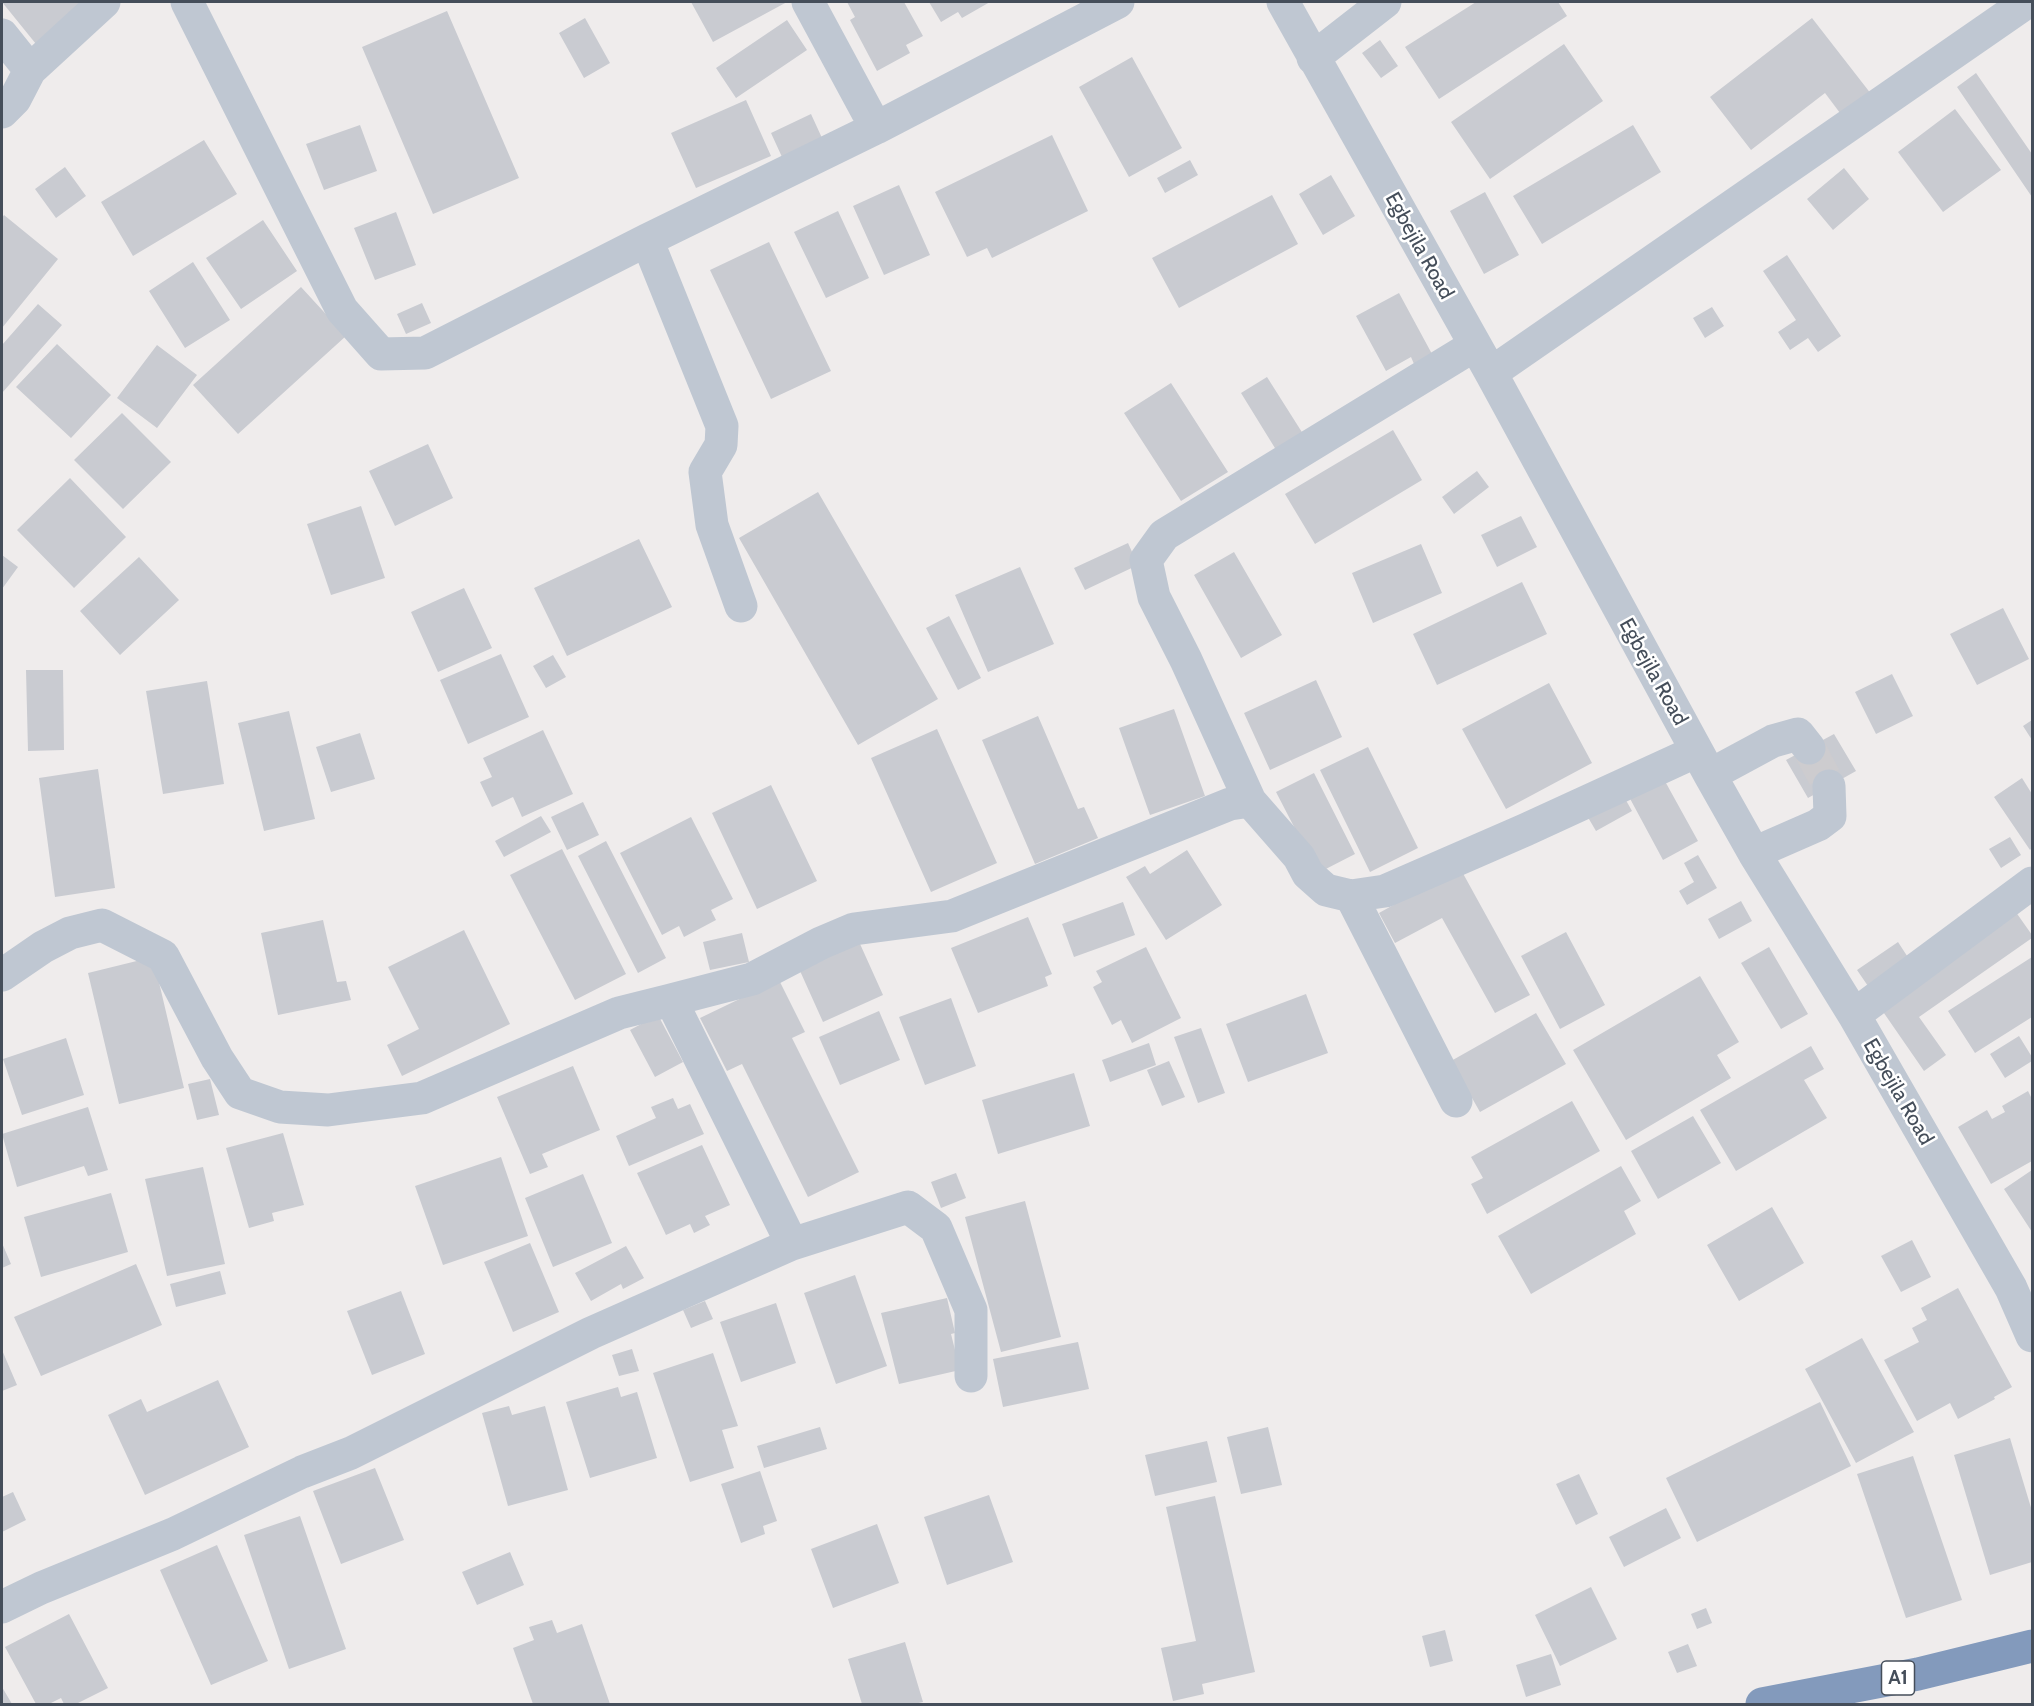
<!DOCTYPE html>
<style>
body{margin:0}
#map{position:relative;width:2034px;height:1706px;overflow:hidden;background:#efecec;font-family:Cabin,sans-serif}
canvas{display:block}
.frame{position:absolute;inset:0;border:3px solid #454e5a;pointer-events:none}
</style>
<div id="map">
<canvas width="2034" height="1706"></canvas>
<div class="frame"></div>
</div>
<script>
const context = document.querySelector('canvas').getContext('2d');
context.lineJoin = 'round';
function fillPath(path, color) {
  context.fillStyle = color;
  context.fill(path, 'evenodd');
}
function toPath(rows) {
  const path = new Path2D();
  for (const r of rows) {
    path.moveTo(r[0], r[1]);
    for (let i = 2; i < r.length; i += 2) path.lineTo(r[i], r[i + 1]);
  }
  return path;
}
function stroke(path, color, width, dash) {
  context.strokeStyle = color;
  context.lineWidth = width;
  context.lineCap = dash ? 'butt' : 'round';
  context.setLineDash(dash || []);
  context.stroke(path);
}
function write(font, color, halo, rows, align = 'center') {
  context.font = font + ' Cabin,sans-serif';
  context.lineWidth = 5;
  context.setLineDash([]);
  context.textBaseline = 'middle';
  context.strokeStyle = halo;
  context.fillStyle = color;
  for (const [text, x, y, turn = 0] of rows) {
    context.save();
    context.translate(x, y);
    context.rotate((+turn || 0) * Math.PI / 180);
    context.textAlign = isNaN(turn) ? turn : align;
    if (halo) context.strokeText(text, 0, 0);
    context.fillText(text, 0, 0);
    context.restore();
  }
}
const building = toPath([
 [2,2,88,2,36,44],
 [691,2,787,2,713,42],
 [847,2,904,2,923,36,906,45,910,53,877,71,850,20,855,17],
 [929,2,990,2,962,18,958,12,941,22],
 [1476,2,1558,2,1567,16,1439,99,1405,47],
 [447,11,519,178,433,214,362,47],
 [585,18,610,63,584,78,559,33],
 [1812,18,1875,99,1846,121,1825,93,1751,150,1710,97],
 [787,20,807,50,736,98,716,68],
 [1380,40,1398,66,1381,78,1362,53],
 [1564,44,1603,101,1490,179,1451,122],
 [1132,57,1182,148,1129,177,1079,87],
 [1976,73,2032,154,2032,197,1957,87],
 [746,100,771,156,696,188,671,133],
 [1955,109,2001,170,1943,212,1898,152],
 [811,114,822,138,782,157,771,133],
 [360,125,377,171,324,190,306,144],
 [1633,125,1661,172,1542,244,1513,196],
 [1052,135,1088,211,992,258,987,248,967,257,935,192],
 [204,140,237,194,133,256,101,202],
 [1190,160,1198,175,1165,193,1157,178],
 [65,167,86,196,56,218,35,189],
 [1844,168,1869,199,1833,230,1807,199],
 [1331,175,1355,216,1323,235,1299,194],
 [899,185,930,255,884,275,853,206],
 [1485,192,1519,255,1484,274,1450,211],
 [1272,195,1298,244,1179,308,1152,258],
 [838,211,869,278,826,298,794,232],
 [396,212,416,265,375,280,354,228],
 [4,215,58,259,2,328,2,218],
 [263,220,297,271,241,309,206,258],
 [769,242,831,371,771,399,710,270],
 [1787,255,1841,336,1818,352,1808,338,1790,350,1778,332,1796,320,1763,271],
 [193,262,230,320,185,348,149,291],
 [301,287,346,336,238,434,193,385],
 [1399,293,1432,354,1414,364,1411,357,1386,371,1356,316],
 [422,303,431,323,406,334,397,314],
 [38,304,62,325,2,393,2,345],
 [1712,307,1724,326,1705,338,1693,318],
 [57,344,111,395,71,438,16,387],
 [157,345,197,375,157,428,117,398],
 [1267,377,1305,437,1278,453,1241,393],
 [1171,383,1228,472,1181,501,1124,413],
 [122,413,171,462,123,509,74,460],
 [1393,430,1422,480,1315,544,1285,494],
 [428,444,453,498,395,526,369,471],
 [1477,471,1489,487,1454,514,1442,497],
 [70,478,126,537,74,588,17,530],
 [818,492,938,699,858,745,739,538],
 [361,506,385,578,331,595,307,524],
 [1521,516,1537,547,1497,567,1481,535],
 [639,539,672,607,567,656,534,588],
 [1128,543,1138,565,1085,590,1074,568],
 [1421,544,1442,593,1373,623,1352,573],
 [1234,552,1282,635,1241,658,1194,575],
 [2,555,18,567,2,589],
 [139,557,179,600,120,655,80,611],
 [1020,567,1054,644,988,672,955,595],
 [1522,582,1547,634,1437,685,1413,634],
 [464,588,492,648,438,672,411,612],
 [2003,608,2029,659,1977,685,1950,634],
 [949,616,981,678,958,690,926,628],
 [501,654,529,717,468,744,440,680],
 [553,655,566,677,546,688,533,666],
 [26,670,63,670,64,750,28,751],
 [1892,674,1913,716,1876,734,1855,692],
 [1316,680,1342,737,1270,770,1244,713],
 [207,681,224,784,163,794,146,691],
 [1549,683,1592,763,1506,809,1462,729],
 [1174,709,1205,796,1150,815,1119,728],
 [289,711,315,819,264,831,238,723],
 [1038,716,1078,809,1084,807,1098,838,1035,864,982,740],
 [2032,720,2032,740,2023,726],
 [937,729,997,863,931,892,871,758],
 [543,730,573,794,522,817,513,797,492,807,480,782,492,777,483,758],
 [360,733,375,779,331,792,316,747],
 [1834,734,1856,771,1808,798,1786,760],
 [1368,747,1418,848,1370,872,1320,770],
 [98,769,115,888,55,897,39,778],
 [1314,773,1355,854,1318,873,1276,792],
 [1661,774,1698,841,1663,860,1627,793],
 [2022,778,2032,794,2032,848,2030,850,1994,797],
 [771,785,817,881,757,909,712,813],
 [1623,795,1632,811,1596,831,1586,814],
 [583,802,599,835,567,850,551,817],
 [541,816,551,832,504,857,495,841],
 [691,817,733,899,711,910,716,920,684,937,679,926,662,935,620,853],
 [2010,837,2021,855,2001,868,1989,849],
 [606,841,666,958,638,973,578,856],
 [562,849,626,974,575,1000,510,875],
 [1187,850,1222,905,1166,940,1126,877,1145,866,1150,874],
 [1698,855,1717,888,1687,905,1679,891,1694,882,1684,863],
 [1460,868,1530,995,1495,1013,1442,918,1395,943,1379,913],
 [1741,901,1752,921,1719,939,1708,919],
 [1123,902,1135,935,1074,957,1062,924],
 [2013,908,2032,935,2032,938,1919,1017,1946,1055,1924,1071,1877,1003],
 [1028,917,1052,974,1045,977,1048,986,978,1013,951,948],
 [323,920,337,982,346,981,351,1000,278,1015,261,933],
 [464,930,510,1024,402,1076,387,1045,419,1029,388,967],
 [1566,932,1605,1005,1560,1029,1521,956],
 [742,933,749,962,710,970,703,942],
 [856,935,883,995,823,1022,796,962],
 [1898,942,1911,962,1870,989,1857,970],
 [1146,947,1181,1018,1132,1043,1121,1020,1112,1025,1093,987,1102,982,1096,971],
 [1769,947,1808,1014,1781,1029,1741,963],
 [153,957,184,1088,119,1104,88,973],
 [2032,957,2032,1017,1975,1053,1948,1011],
 [1700,976,1739,1042,1717,1055,1731,1078,1626,1140,1573,1050],
 [779,980,805,1032,792,1038,859,1172,808,1197,742,1064,727,1071,700,1018],
 [1306,994,1328,1053,1248,1082,1226,1024],
 [951,998,976,1066,925,1085,899,1017],
 [879,1011,900,1060,840,1085,819,1037],
 [1536,1013,1566,1064,1480,1112,1451,1061],
 [658,1015,683,1062,655,1077,630,1030],
 [1201,1028,1225,1093,1198,1103,1174,1037],
 [2019,1036,2032,1057,2032,1061,2005,1078,1990,1054],
 [66,1038,84,1095,22,1115,3,1059],
 [1149,1043,1156,1065,1110,1082,1102,1060],
 [1811,1046,1824,1069,1804,1080,1827,1118,1736,1171,1700,1110],
 [1169,1061,1185,1097,1162,1106,1147,1070],
 [573,1066,600,1130,542,1154,548,1167,530,1174,497,1097],
 [1074,1073,1090,1126,998,1154,982,1100],
 [210,1079,219,1115,197,1120,188,1084],
 [2028,1091,2032,1099,2032,1161,1991,1184,1958,1127,1987,1110,1992,1119,2005,1112,2002,1106],
 [673,1098,678,1109,690,1104,704,1134,629,1166,616,1136,656,1118,651,1107],
 [1572,1101,1600,1151,1487,1214,1471,1184,1483,1178,1471,1157],
 [88,1107,108,1170,88,1176,84,1166,17,1187,2,1134],
 [1693,1116,1721,1163,1658,1199,1631,1151],
 [283,1133,304,1205,272,1213,274,1221,249,1228,226,1148],
 [702,1145,730,1205,705,1216,710,1225,694,1233,690,1224,666,1235,637,1173],
 [501,1157,528,1236,443,1265,415,1186],
 [1621,1166,1641,1201,1624,1211,1636,1234,1531,1294,1498,1236],
 [203,1167,225,1264,167,1276,145,1179],
 [2032,1170,2032,1232,2004,1189],
 [956,1173,966,1198,941,1208,931,1182],
 [583,1174,612,1243,553,1267,525,1198],
 [111,1193,128,1252,41,1277,24,1217],
 [1025,1201,1061,1337,1001,1352,965,1217],
 [1772,1207,1804,1263,1739,1301,1707,1245],
 [1912,1240,1931,1277,1901,1292,1881,1256],
 [2,1243,11,1264,2,1268],
 [530,1243,559,1312,513,1332,484,1262],
 [626,1246,644,1278,623,1289,621,1284,591,1301,575,1273],
 [136,1264,162,1325,41,1376,14,1317],
 [220,1271,226,1294,176,1307,170,1284],
 [855,1275,887,1366,836,1384,804,1293],
 [1958,1288,2012,1387,1994,1397,1995,1399,1958,1419,1950,1403,1917,1421,1884,1360,1919,1342,1912,1328,1927,1320,1921,1308],
 [401,1291,425,1354,372,1375,347,1311],
 [947,1298,955,1333,951,1334,960,1370,899,1384,881,1313],
 [705,1301,713,1319,691,1328,683,1310],
 [776,1303,796,1363,741,1382,720,1322],
 [1862,1338,1914,1432,1856,1463,1805,1369],
 [1078,1342,1089,1389,1003,1407,993,1359],
 [632,1349,639,1371,619,1376,612,1355],
 [2,1350,17,1385,2,1391],
 [713,1353,738,1426,722,1430,734,1468,690,1482,653,1373],
 [218,1380,249,1447,145,1495,108,1415,141,1399,147,1412],
 [618,1387,621,1397,637,1392,657,1458,590,1478,566,1402],
 [1820,1402,1851,1466,1697,1542,1666,1478],
 [509,1406,512,1415,545,1406,568,1490,508,1506,482,1413],
 [820,1427,827,1449,764,1468,757,1446],
 [1268,1427,1282,1485,1241,1494,1227,1437],
 [2010,1438,2032,1511,2032,1562,1990,1575,1954,1455],
 [1207,1441,1217,1482,1155,1496,1145,1455],
 [1913,1456,1962,1600,1906,1618,1857,1474],
 [375,1468,404,1540,341,1564,313,1491],
 [760,1471,777,1521,763,1526,765,1534,741,1543,721,1484],
 [1579,1474,1598,1514,1576,1525,1556,1484],
 [13,1492,26,1520,2,1532,2,1497],
 [989,1495,1013,1562,947,1585,924,1517],
 [1215,1496,1255,1672,1202,1684,1204,1694,1173,1701,1161,1648,1196,1641,1166,1507],
 [1666,1508,1681,1538,1624,1567,1609,1537],
 [300,1516,346,1649,289,1669,244,1535],
 [877,1524,899,1583,833,1608,811,1549],
 [217,1545,268,1661,211,1685,160,1570],
 [510,1552,524,1585,477,1605,462,1572],
 [1591,1587,1617,1639,1560,1666,1535,1615],
 [1706,1608,1712,1623,1697,1629,1691,1614],
 [69,1614,108,1688,76,1704,64,1704,61,1698,49,1704,36,1704,5,1647],
 [552,1620,557,1633,582,1624,610,1704,533,1704,513,1648,534,1640,529,1627],
 [1445,1630,1453,1661,1430,1667,1422,1636],
 [905,1642,923,1702,914,1704,862,1704,848,1659],
 [1688,1644,1697,1666,1677,1673,1668,1652],
 [1551,1654,1561,1685,1526,1697,1516,1665],
 [2,1687,12,1704,2,1704]
]);
const minorTunnel = toPath([
 [1809,748,1829,786]
]);
const minor = toPath([
 [187,2,342,310,381,354,425,353,647,240,876,128,1118,2],
 [808,2,876,128],
 [1283,2,1491,373,1710,775,1754,853,1854,1015,2011,1288,2032,1336],
 [2,35,30,70,15,99,2,112],
 [1313,58,1385,2],
 [30,70,104,2],
 [647,240,722,426,721,445,705,472,712,525,741,606],
 [1491,373,2027,2],
 [1710,775,1773,741,1798,734,1809,748],
 [1250,801,1186,660,1154,597,1146,560,1164,535,1475,345],
 [1754,853,1818,825,1830,816,1829,786],
 [1351,896,1456,1101],
 [2,975,43,947,70,933,102,925,163,956,217,1058,240,1093,280,1107,328,1110,422,1098,619,1013,671,1000,792,1244],
 [671,1000,752,979,821,943,854,929,952,916,1230,804,1250,801,1299,857,1308,874,1326,890,1351,896,1385,891,1525,830,1697,751],
 [1854,1015,2032,883],
 [2,1607,41,1588,173,1534,302,1472,351,1453,591,1333,792,1244,908,1207,936,1228,971,1310,971,1376]
]);
const highway = toPath([
 [1762,1704,1918,1674,2032,1646]
]);
const shields = [
 [1898,1678,33]
];
const shieldNames = [
 ["A1",1898,1678]
];
const streetNames = [
 ["Egbejila Road",1419,246,61],
 ["Egbejila Road",1653,672,61],
 ["Egbejila Road",1898,1092,60]
];
fillPath(building, '#c9cbd1');
stroke(minorTunnel, '#cdcccf', 33, [33, 16]);
stroke(minor, '#bfc7d2', 33);
stroke(highway, '#839abc', 33);
for (const [x, y, w] of shields) {
  const box = new Path2D();
  box.roundRect(x - w / 2, y - 17, w, 34, 4.5);
  context.fillStyle = '#fff';
  context.fill(box);
  stroke(box, '#454e5a', 1.5);
}
write('bold 20px', '#454e5a', null, shieldNames);
write('21px', '#454e5a', '#fff', streetNames);
</script>
